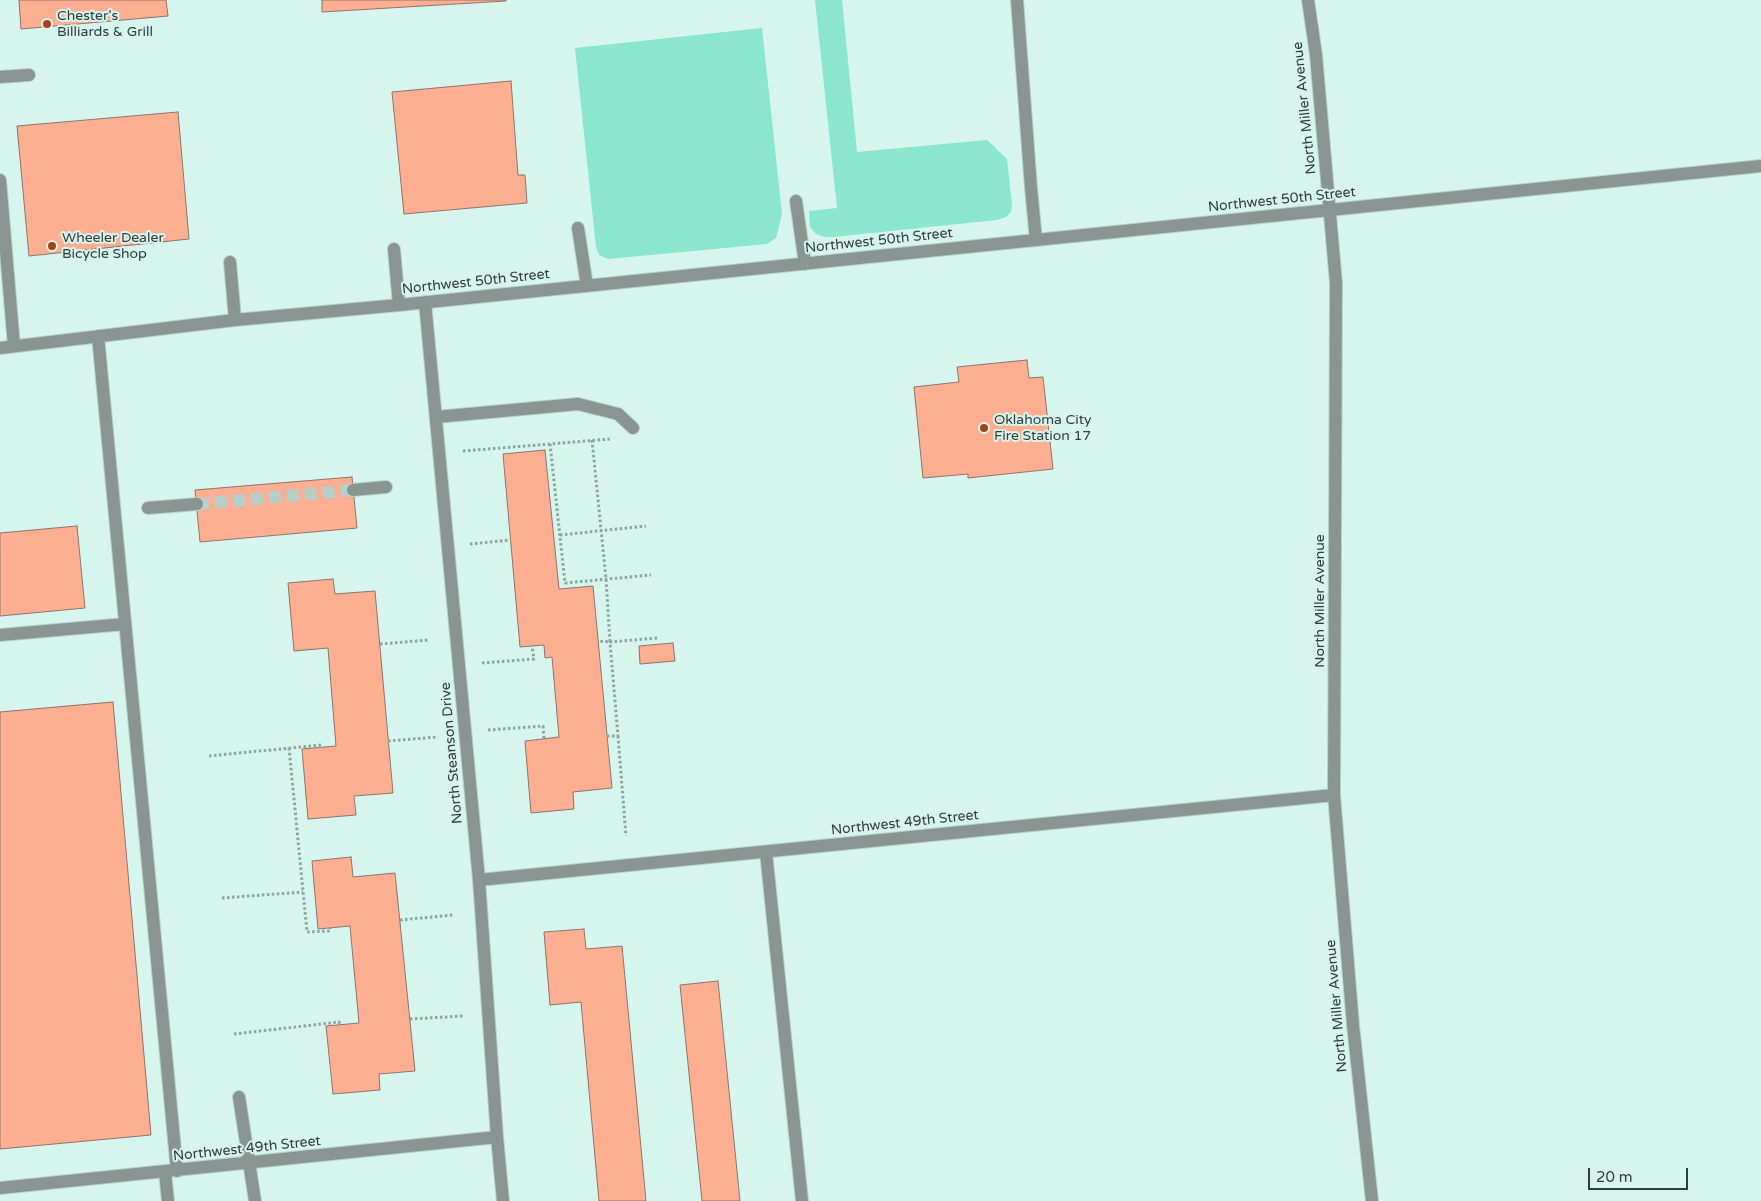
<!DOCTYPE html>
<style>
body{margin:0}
#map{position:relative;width:1761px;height:1201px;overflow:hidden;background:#d6f5ec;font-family:"Varela Round",sans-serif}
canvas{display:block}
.scale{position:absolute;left:1588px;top:1168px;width:100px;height:22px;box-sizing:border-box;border:2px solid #313d3a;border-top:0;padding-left:6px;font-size:15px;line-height:18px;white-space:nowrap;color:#313d3a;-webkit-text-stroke:4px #d6f5ec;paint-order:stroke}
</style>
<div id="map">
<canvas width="1761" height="1201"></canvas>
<div class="scale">20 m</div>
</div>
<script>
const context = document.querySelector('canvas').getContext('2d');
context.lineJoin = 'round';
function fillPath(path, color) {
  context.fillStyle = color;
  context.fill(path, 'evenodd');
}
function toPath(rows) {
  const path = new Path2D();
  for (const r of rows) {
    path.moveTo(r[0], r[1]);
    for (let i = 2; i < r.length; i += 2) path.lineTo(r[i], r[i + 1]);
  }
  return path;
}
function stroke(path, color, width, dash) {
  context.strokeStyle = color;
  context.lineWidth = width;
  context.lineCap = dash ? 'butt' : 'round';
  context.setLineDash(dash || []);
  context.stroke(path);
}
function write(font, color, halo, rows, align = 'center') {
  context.font = font + ' "Varela Round",sans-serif';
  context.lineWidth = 4;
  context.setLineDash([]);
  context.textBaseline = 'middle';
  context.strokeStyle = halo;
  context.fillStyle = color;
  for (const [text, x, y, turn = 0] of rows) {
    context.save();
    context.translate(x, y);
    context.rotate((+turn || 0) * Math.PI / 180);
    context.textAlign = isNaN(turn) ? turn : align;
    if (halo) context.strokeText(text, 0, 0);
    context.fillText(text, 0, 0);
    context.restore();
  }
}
const green = toPath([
 [815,0,842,0,857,152,987,140,1007,159,1012,205,1011,212,1006,217,997,220,833,237,825,237,816,234,810,227,809,211,837,208],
 [762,28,782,214,776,238,767,244,608,259,599,255,596,247,575,48]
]);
const building = toPath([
 [19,0,166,0,168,16,21,29,19,0],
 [322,0,506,0,506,1,322,12,322,0],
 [511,81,518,175,525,175,527,203,404,214,392,92,511,81],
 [178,112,189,239,29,256,17,126,178,112],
 [1027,360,1029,378,1043,377,1053,469,968,478,968,474,923,478,914,387,959,382,957,367,1027,360],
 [545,450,559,589,593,586,612,788,573,792,574,809,531,813,525,741,559,737,552,657,545,658,544,645,520,647,503,454,545,450],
 [352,477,357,528,200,542,195,490,352,477],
 [77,526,85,608,0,616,0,533,77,526],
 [333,579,335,594,375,591,393,793,354,796,356,815,308,819,302,749,336,746,328,648,294,651,288,583,333,579],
 [673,643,675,661,640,664,639,646,673,643],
 [113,702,151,1135,0,1149,0,712,113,702],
 [351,857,353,877,395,873,415,1071,379,1074,380,1090,333,1094,326,1026,359,1023,350,926,318,929,312,861,351,857],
 [584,929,586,949,622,946,646,1201,599,1201,581,1002,550,1005,544,932,584,929],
 [718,981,740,1201,702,1201,680,985,718,981]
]);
const minorTunnel = toPath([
 [197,504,353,490]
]);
const path = toPath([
 [610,439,550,444,565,583,651,575],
 [592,440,606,579,610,642,598,641],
 [463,451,550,444],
 [560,535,646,526],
 [470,544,511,540],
 [380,644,429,640],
 [482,663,534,659,532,646],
 [488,730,543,726,544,739],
 [607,736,618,736,610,642,657,638],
 [618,736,626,836],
 [388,741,438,737],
 [289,748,307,932,330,931,330,928],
 [209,756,321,745,321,748],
 [222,898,303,892],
 [400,920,453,915],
 [410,1019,463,1016],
 [234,1034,339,1022,340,1025]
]);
const minor = toPath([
 [1017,0,1031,188,1036,240],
 [1308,0,1316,55,1336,283,1334,795,1353,1025,1372,1201],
 [0,77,29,75],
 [0,180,14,346],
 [796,201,805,264],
 [578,228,587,286],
 [394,249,399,305],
 [230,262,235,320],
 [425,302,479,880,497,1137,503,1201],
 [98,336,177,1171],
 [0,348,235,320,399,305,1761,166],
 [436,417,578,404,618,414,633,428],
 [353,490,386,487],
 [148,508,197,504],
 [0,635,125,624],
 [766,852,802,1201],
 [479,880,1334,795],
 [239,1097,255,1201],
 [165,1172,168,1201],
 [0,1188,497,1137]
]);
const markers = [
 [47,24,5,"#a74213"],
 [52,246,5,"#a74213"],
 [984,428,5,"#a74213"]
];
const poiNames = [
 ["Chester's",57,16],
 ["Billiards & Grill",57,32],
 ["Wheeler Dealer",62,238],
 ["Bicycle Shop",62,254],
 ["Oklahoma City",994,420],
 ["Fire Station 17",994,436]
];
const streetNames = [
 ["North Miller Avenue",1305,108,-96],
 ["Northwest 50th Street",1282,200,-6],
 ["Northwest 50th Street",879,241,-6],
 ["Northwest 50th Street",476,282,-6],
 ["North Miller Avenue",1320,601,-90],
 ["North Steanson Drive",452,753,-95],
 ["Northwest 49th Street",905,823,-6],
 ["North Miller Avenue",1337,1006,-95],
 ["Northwest 49th Street",247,1149,-6]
];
fillPath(green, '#8ae6cf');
fillPath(building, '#feaf91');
stroke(building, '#8d746a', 1);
stroke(minorTunnel, '#b5d0c8', 12, [12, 6]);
stroke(minor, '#b5d0c8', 14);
stroke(path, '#8ea59e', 3, [2.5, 2.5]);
stroke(minor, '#889591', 12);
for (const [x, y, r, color] of markers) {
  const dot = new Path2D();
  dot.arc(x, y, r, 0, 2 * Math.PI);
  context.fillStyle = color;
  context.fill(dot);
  stroke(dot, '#d6f5ec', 2);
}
write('14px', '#313d3a', '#d6f5ec', poiNames, 'left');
write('14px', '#313d3a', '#d6f5ec', streetNames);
</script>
